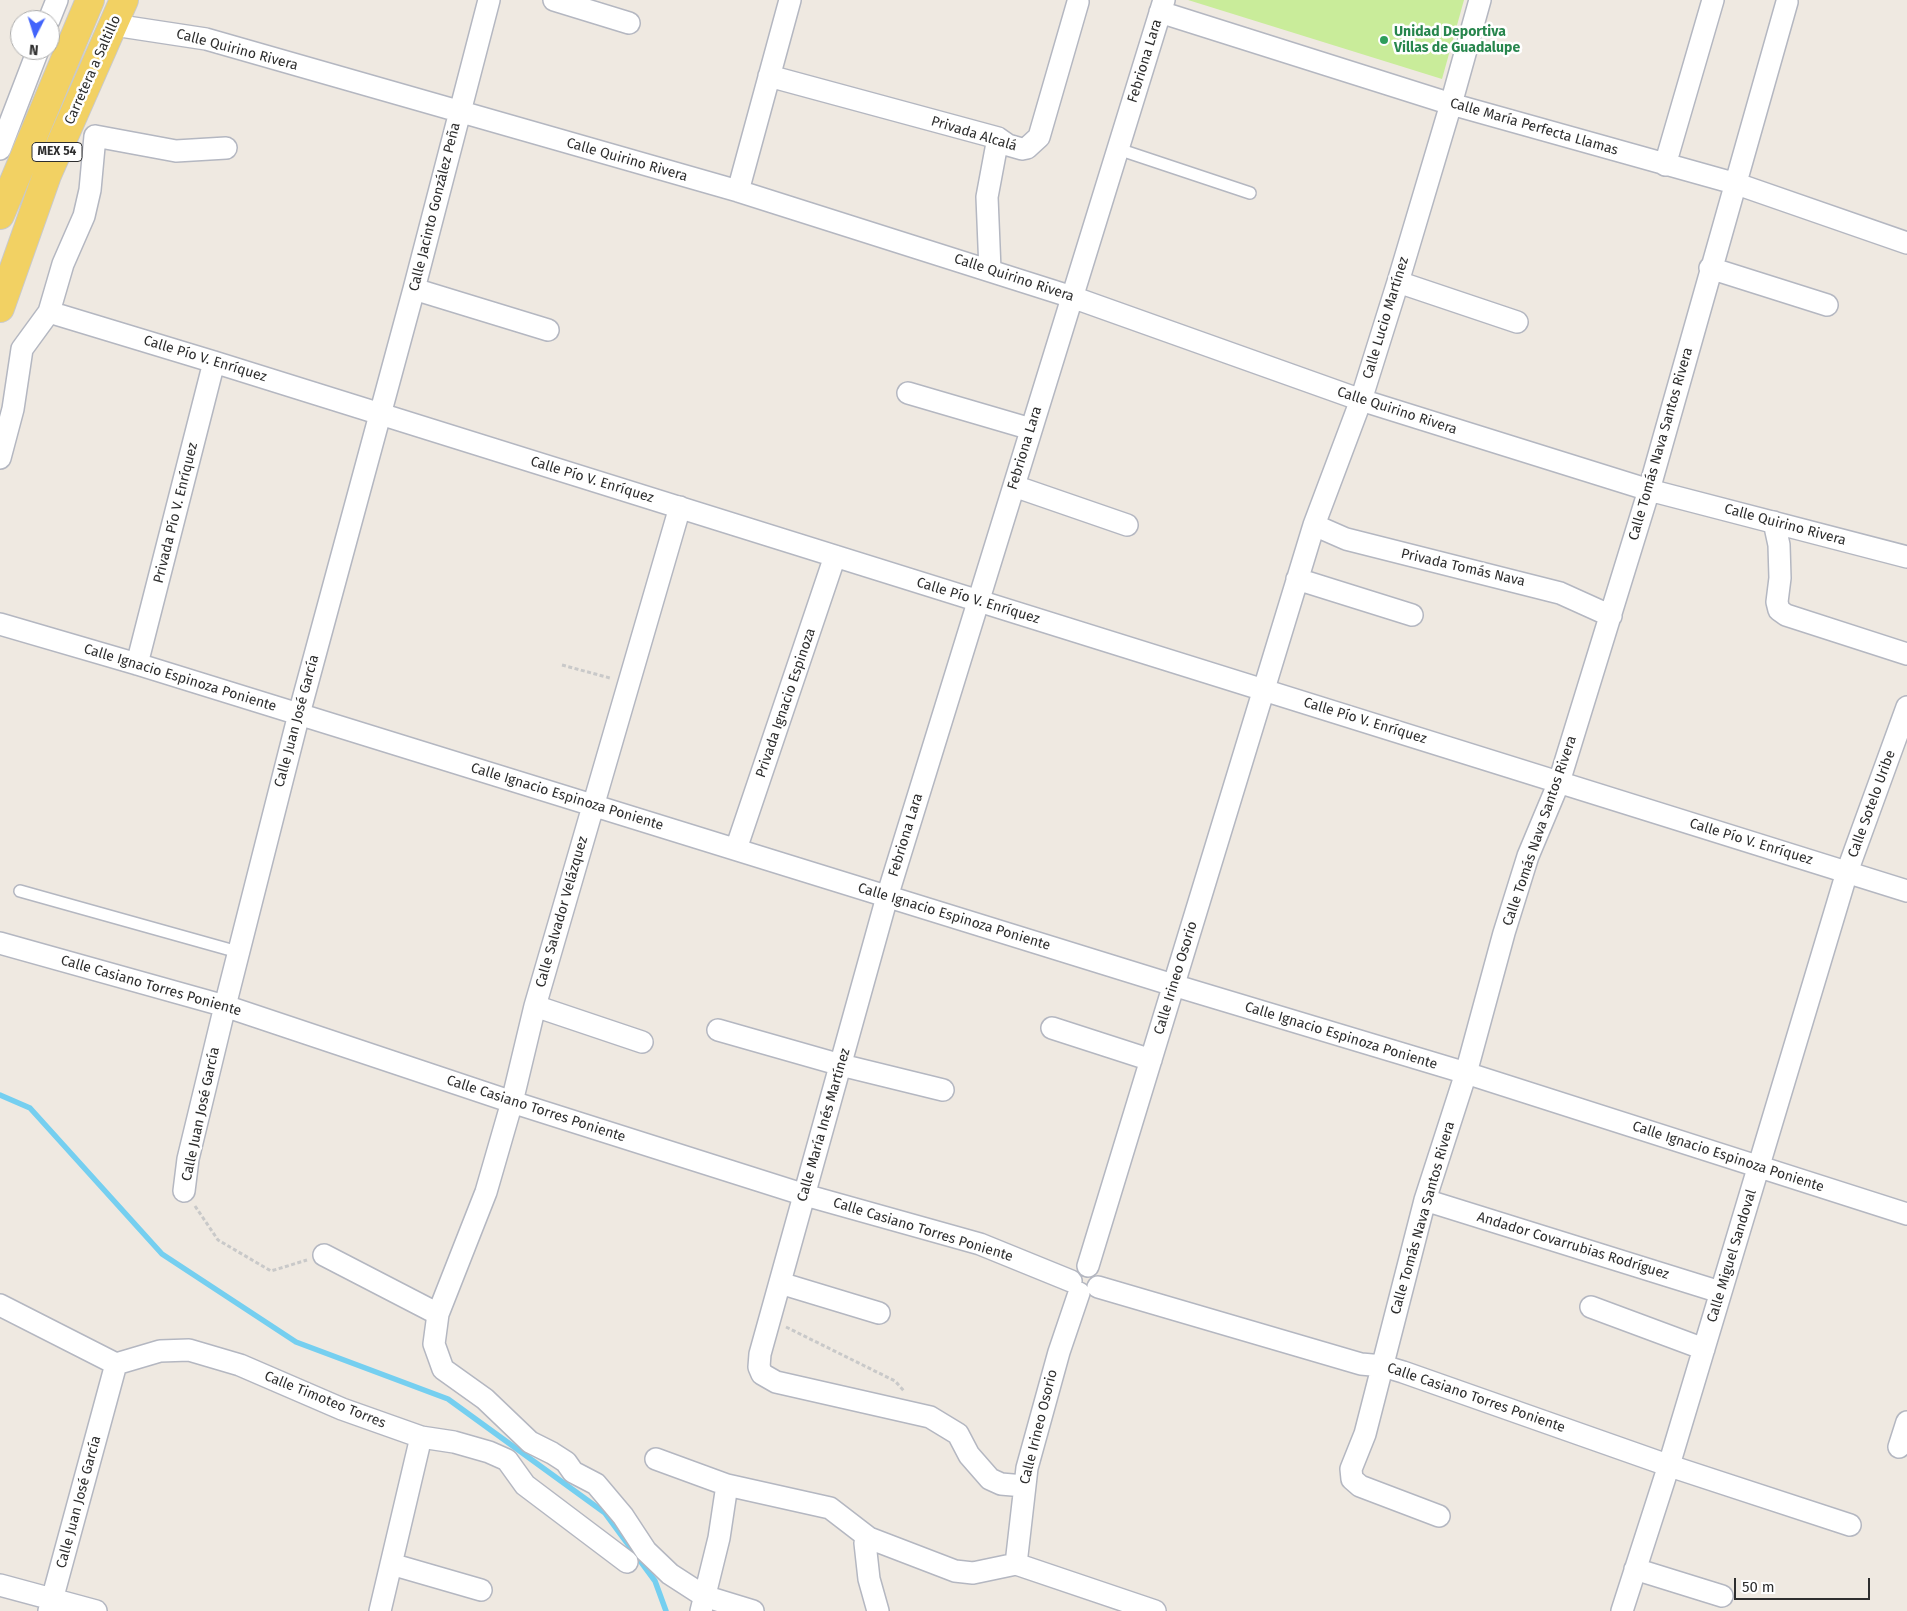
<!DOCTYPE html>
<meta charset="utf-8">
<style>
body{margin:0}
#map{position:relative;width:1907px;height:1611px;overflow:hidden;background:#efe9e1;font-family:"Fira Sans",sans-serif}
canvas{display:block}
.north{position:absolute;left:10px;top:10px;width:50px;height:50px;box-sizing:border-box;background:#fff;border:1px solid #ababab;border-radius:50%;rotate:185deg;font-size:14px;font-weight:700;line-height:20px;text-align:center;color:#2e2e2e}
.north::after{content:'';display:block;margin:auto;width:18px;height:22px;background:#4264fb;clip-path:polygon(50% 0,100% 100%,50% 72%,0 100%)}
.scale{position:absolute;left:1734px;top:1578px;width:136px;height:22px;box-sizing:border-box;border:2px solid #2e2e2e;border-top:0;padding-left:6px;font-size:15px;line-height:18px;white-space:nowrap;color:#2e2e2e;-webkit-text-stroke:4px #fff;paint-order:stroke}
</style>
<div id="map">
<canvas width="1907" height="1611"></canvas>
<div class="north">N</div>
<div class="scale">50 m</div>
</div>
<script>
const context = document.querySelector('canvas').getContext('2d');
context.lineJoin = 'round';
function fillPath(path, color) {
  context.fillStyle = color;
  context.fill(path, 'evenodd');
}
function toPath(rows) {
  const path = new Path2D();
  for (const r of rows) {
    path.moveTo(r[0], r[1]);
    for (let i = 2; i < r.length; i += 2) path.lineTo(r[i], r[i + 1]);
  }
  return path;
}
function stroke(path, color, width, dash) {
  context.strokeStyle = color;
  context.lineWidth = width;
  context.lineCap = dash ? 'butt' : 'round';
  context.setLineDash(dash || []);
  context.stroke(path);
}
function write(font, color, halo, rows, align = 'center') {
  context.font = font + ' "Fira Sans",sans-serif';
  context.lineWidth = 5;
  context.setLineDash([]);
  context.textBaseline = 'middle';
  context.strokeStyle = halo;
  context.fillStyle = color;
  for (const [text, x, y, turn = 0] of rows) {
    context.save();
    context.translate(x, y);
    context.rotate((+turn || 0) * Math.PI / 180);
    context.textAlign = isNaN(turn) ? turn : align;
    if (halo) context.strokeText(text, 0, 0);
    context.fillText(text, 0, 0);
    context.restore();
  }
}
const pitch = toPath([
 [1188,0,1464,0,1442,79]
]);
const stream = toPath([
 [0,1095,30,1108,162,1254,296,1342,448,1399,605,1513,655,1581,666,1611]
]);
const path = toPath([
 [562,665,610,678],
 [195,1206,218,1240,271,1271,307,1260],
 [786,1327,895,1381,905,1392]
]);
const lane = toPath([
 [1118,149,1250,193],
 [20,891,238,952]
]);
const street = toPath([
 [554,0,629,23],
 [1160,12,1451,104,1737,184,1907,243],
 [49,20,57,0],
 [114,25,206,39,738,191,1072,297,1361,400,1649,490,1907,557],
 [769,76,998,138,1008,145,1022,149,1027,148,1039,137,1078,2],
 [0,149,38,50],
 [1665,165,1713,0],
 [738,191,790,0],
 [1710,268,1827,305],
 [990,270,987,197,998,138],
 [1398,282,1517,322],
 [414,289,548,330],
 [49,312,214,362,1907,891],
 [908,393,1031,429],
 [0,458,13,409,22,349,49,312,63,264,84,216,90,190,95,136,176,151,226,148],
 [1014,486,1127,525],
 [1774,522,1779,545,1780,578,1777,602,1779,610,1786,615,1907,654],
 [1314,525,1346,539,1560,593,1611,616],
 [1297,579,1412,615],
 [0,624,137,664,1173,985,1466,1073,1907,1214],
 [137,664,214,362],
 [736,849,835,556],
 [0,943,225,1006,512,1102,805,1195,980,1244,1071,1281],
 [535,1006,642,1042],
 [1052,1028,1151,1060],
 [718,1030,841,1065,943,1090],
 [184,1191,188,1159,225,1006,299,714,414,289,489,0],
 [1425,1200,1720,1292],
 [324,1255,438,1314,434,1344,443,1369,485,1399,530,1442,552,1453,566,1462,573,1472,596,1484,623,1516,646,1551,670,1574,704,1596,753,1611],
 [1088,1266,1314,525,1361,400,1398,282,1451,104,1480,0],
 [780,1283,879,1313],
 [1098,1287,1361,1364,1383,1366,1403,1372,1670,1466,1850,1525],
 [0,1305,116,1364,160,1351,189,1350,240,1365,342,1409,421,1437,454,1442,489,1452,507,1460,525,1485,627,1562],
 [1591,1307,1704,1349],
 [438,1314,486,1192,512,1102,535,1006,680,507],
 [1899,1447,1907,1422],
 [656,1459,727,1485,830,1508,869,1538,955,1571,973,1573,1016,1564,1155,1611],
 [1024,1486,1001,1484,990,1479,969,1455,958,1434,930,1417,776,1382,762,1374,759,1367,760,1354,887,897,1164,0],
 [1439,1516,1360,1486,1352,1479,1351,1469,1365,1434,1425,1200,1466,1073,1504,933,1528,856,1559,782,1649,490,1787,2],
 [869,1538,865,1543,869,1579,878,1611],
 [391,1564,481,1590],
 [1016,1564,1027,1468,1059,1352,1079,1293],
 [1635,1569,1722,1596],
 [0,1585,96,1611],
 [49,1611,116,1364],
 [380,1611,421,1437],
 [701,1611,719,1538,727,1485],
 [1622,1611,1669,1465,1847,872,1907,707]
]);
const primary = toPath([
 [0,215,90,0],
 [0,308,47,175,124,0]
]);
const markers = [
 [1384,40,5,"#2e9e5b"]
];
const shields = [
 [57,152,50]
];
const shieldNames = [
 ["MEX 54",57,152]
];
const leisureNames = [
 ["Unidad Deportiva",1394,32],
 ["Villas de Guadalupe",1394,48]
];
const streetNames = [
 ["Calle Quirino Rivera",237,50,15],
 ["Febriona Lara",1145,61,-73],
 ["Carretera a Saltillo",93,70,-66],
 ["Calle María Perfecta Llamas",1534,127,16],
 ["Privada Alcalá",974,134,17],
 ["Calle Quirino Rivera",627,160,16],
 ["Calle Jacinto González Peña",435,207,-76],
 ["Calle Quirino Rivera",1014,278,18],
 ["Calle Lucio Martínez",1386,318,-73],
 ["Calle Pío V. Enríquez",205,359,17],
 ["Calle Quirino Rivera",1397,411,18],
 ["Calle Tomás Nava Santos Rivera",1661,444,-74],
 ["Febriona Lara",1025,448,-73],
 ["Calle Pío V. Enríquez",592,480,17],
 ["Privada Pío V. Enríquez",176,513,-76],
 ["Calle Quirino Rivera",1785,525,15],
 ["Privada Tomás Nava",1463,568,13],
 ["Calle Pío V. Enríquez",978,601,17],
 ["Calle Ignacio Espinoza Poniente",180,678,17],
 ["Privada Ignacio Espinoza",786,703,-71],
 ["Calle Juan José García",297,721,-75],
 ["Calle Pío V. Enríquez",1365,721,17],
 ["Calle Ignacio Espinoza Poniente",567,797,17],
 ["Calle Sotelo Uribe",1872,804,-70],
 ["Calle Tomás Nava Santos Rivera",1540,831,-71],
 ["Febriona Lara",906,835,-73],
 ["Calle Pío V. Enríquez",1751,842,17],
 ["Calle Salvador Velázquez",562,912,-74],
 ["Calle Ignacio Espinoza Poniente",954,917,17],
 ["Calle Irineo Osorio",1176,978,-73],
 ["Calle Casiano Torres Poniente",151,986,16],
 ["Calle Ignacio Espinoza Poniente",1341,1036,17],
 ["Calle Casiano Torres Poniente",536,1109,18],
 ["Calle Juan José García",201,1114,-78],
 ["Calle María Inés Martínez",824,1125,-74],
 ["Calle Ignacio Espinoza Poniente",1728,1157,18],
 ["Calle Tomás Nava Santos Rivera",1423,1218,-74],
 ["Calle Casiano Torres Poniente",923,1230,17],
 ["Andador Covarrubias Rodríguez",1573,1246,17],
 ["Calle Miguel Sandoval",1732,1256,-73],
 ["Calle Casiano Torres Poniente",1476,1398,19],
 ["Calle Timoteo Torres",325,1400,22],
 ["Calle Irineo Osorio",1039,1427,-76],
 ["Calle Juan José García",79,1502,-75]
];
fillPath(pitch, '#c9ec9a');
stroke(stream, '#75cff0', 5.5);
stroke(lane, '#b4b7c1', 14);
stroke(street, '#b4b7c1', 24);
stroke(primary, '#c9c9c9', 30);
stroke(path, '#c9c9c9', 3, [4, 2.5]);
stroke(lane, '#fff', 11);
stroke(street, '#fff', 21);
stroke(primary, '#f2d163', 28);
for (const [x, y, r, color] of markers) {
  const dot = new Path2D();
  dot.arc(x, y, r, 0, 2 * Math.PI);
  context.fillStyle = color;
  context.fill(dot);
  stroke(dot, '#fff', 2);
}
for (const [x, y, w] of shields) {
  const box = new Path2D();
  box.roundRect(x - w / 2, y - 9.5, w, 19, 4);
  context.fillStyle = '#fff';
  context.fill(box);
  stroke(box, '#2e2e2e', 1);
}
write('bold 12px', '#2e2e2e', null, shieldNames);
write('bold 14px', '#27864d', '#fff', leisureNames, 'left');
write('14px', '#2e2e2e', '#fff', streetNames);
</script>
